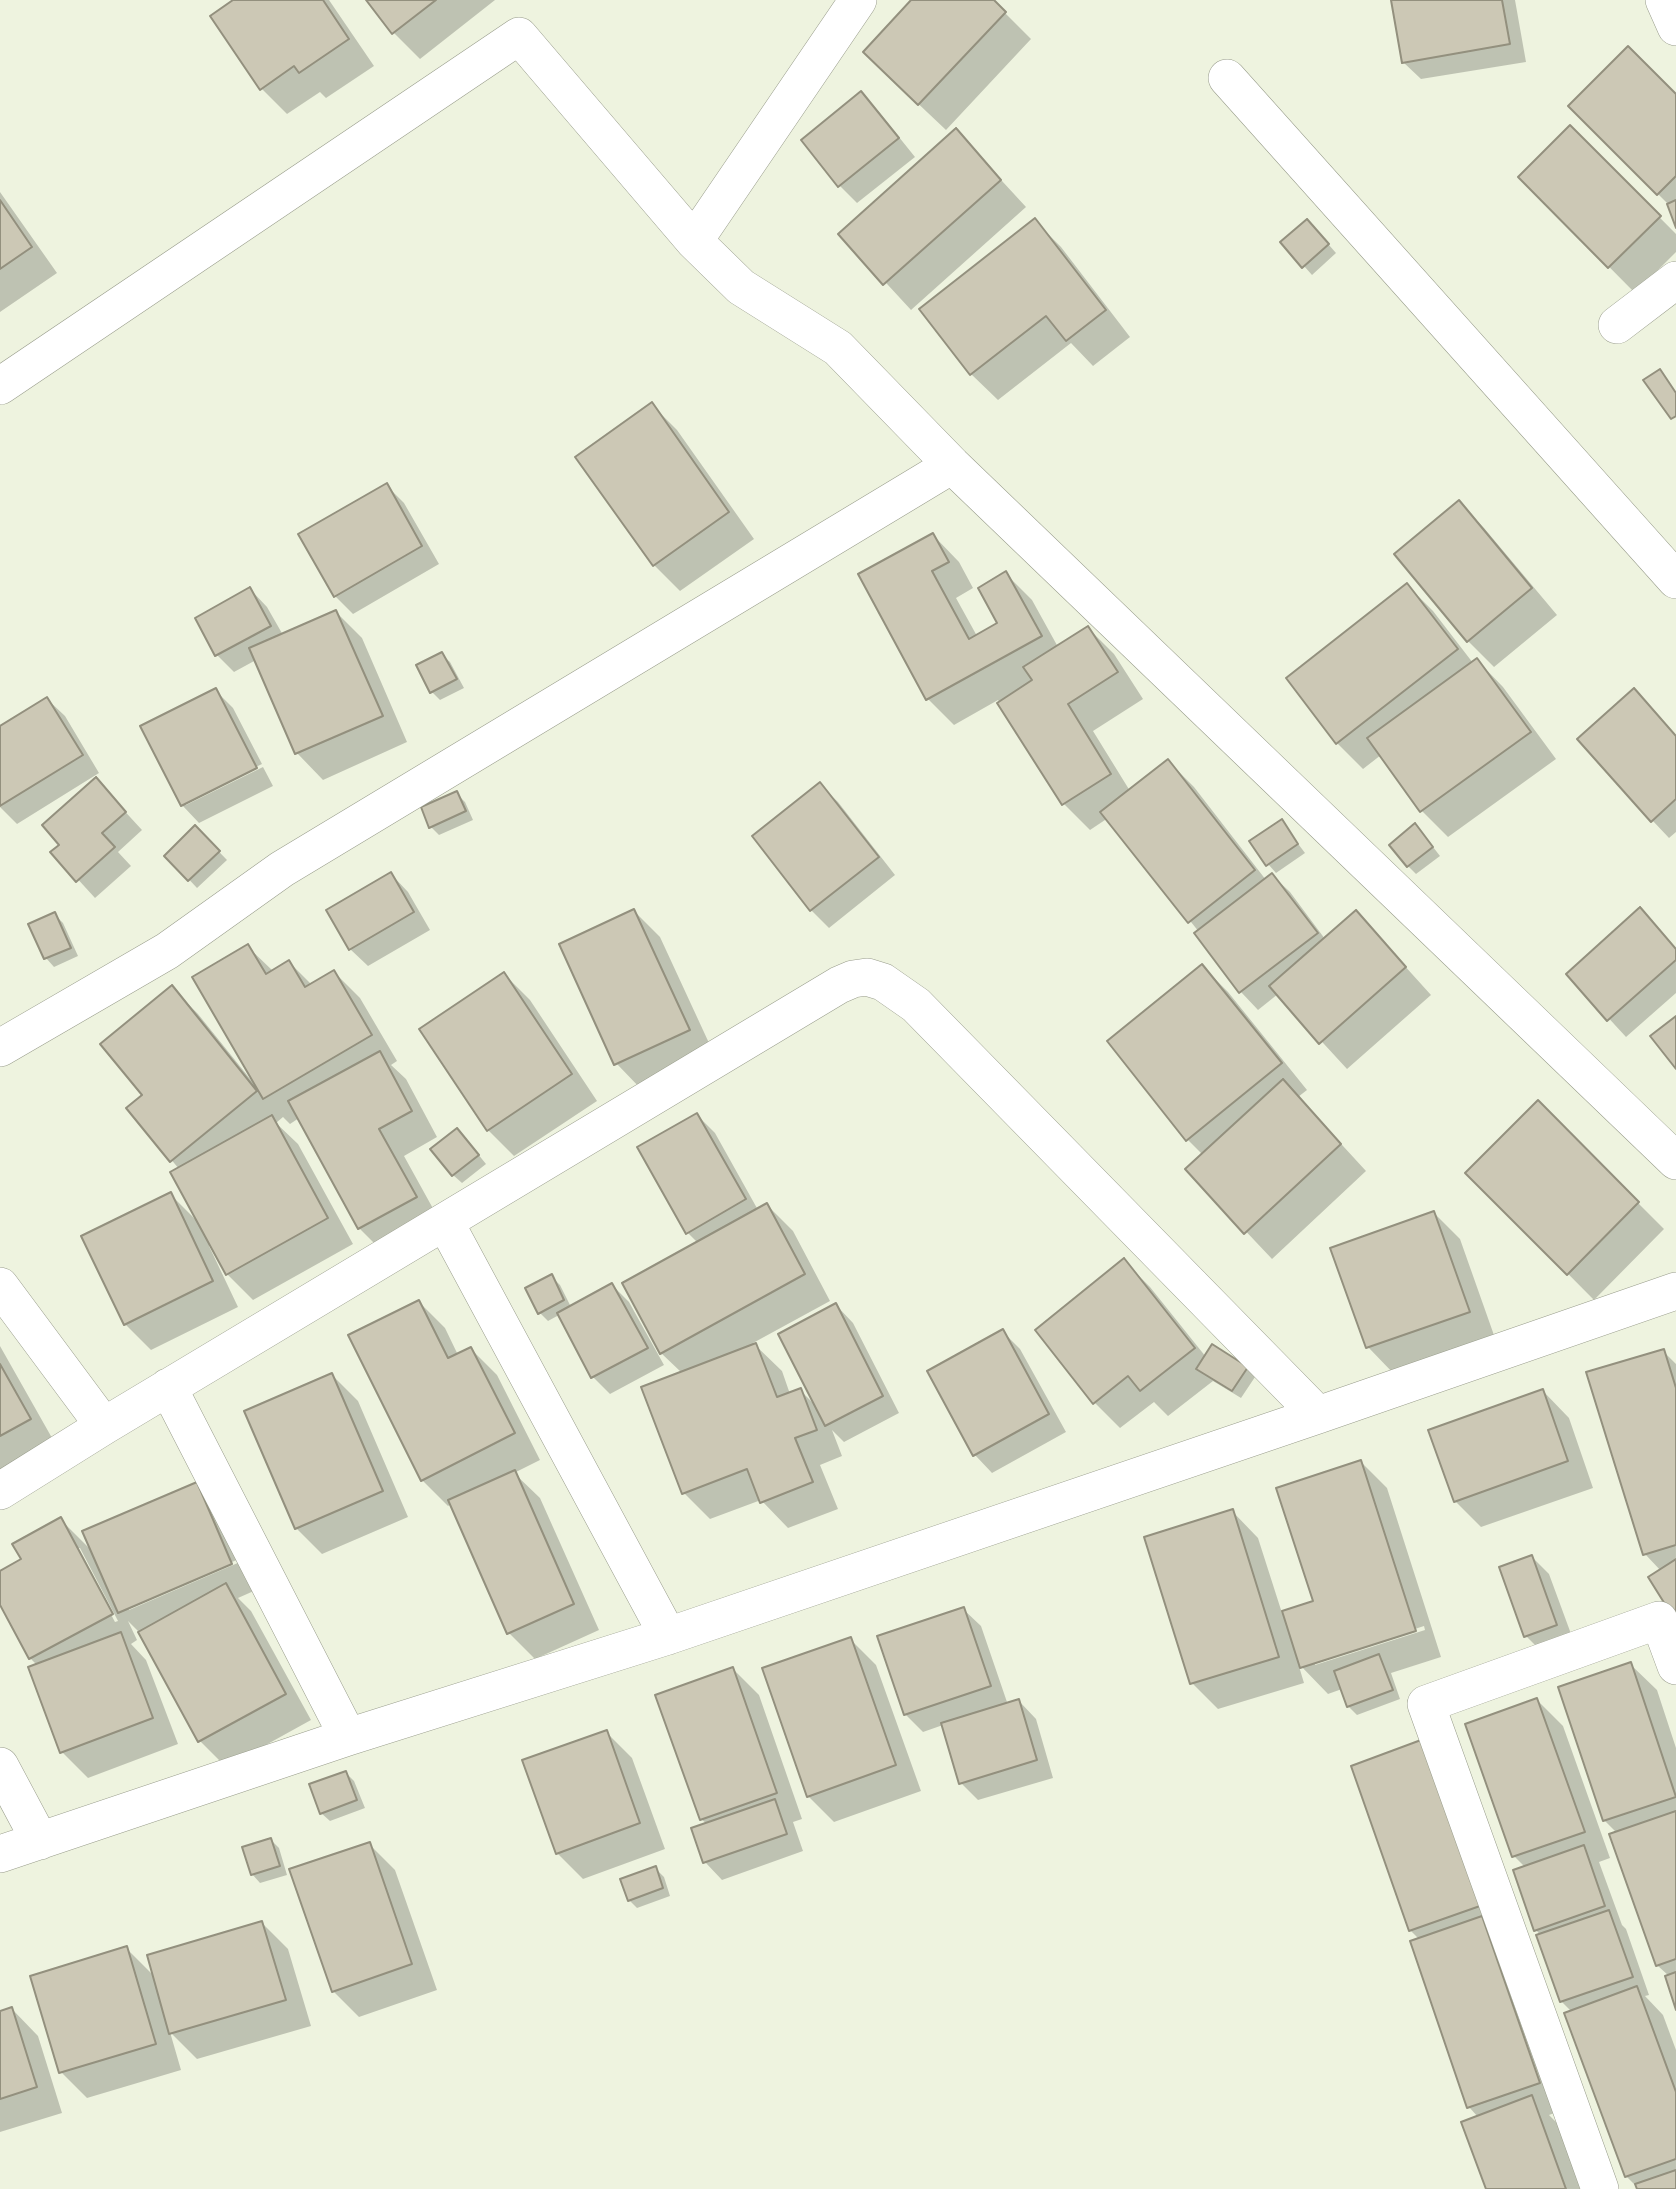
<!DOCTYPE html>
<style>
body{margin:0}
canvas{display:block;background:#eef3df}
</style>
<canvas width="1676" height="2189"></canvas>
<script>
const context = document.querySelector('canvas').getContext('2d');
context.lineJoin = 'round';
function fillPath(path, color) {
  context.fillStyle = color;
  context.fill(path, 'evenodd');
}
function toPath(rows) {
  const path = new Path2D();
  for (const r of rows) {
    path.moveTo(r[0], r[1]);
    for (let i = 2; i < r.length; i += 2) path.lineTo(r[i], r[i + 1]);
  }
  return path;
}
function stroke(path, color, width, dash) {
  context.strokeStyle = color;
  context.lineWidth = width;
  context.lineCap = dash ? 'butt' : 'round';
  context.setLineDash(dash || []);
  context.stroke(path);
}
const shadow = toPath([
 [236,0,329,0,374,66,326,98,320,92,287,114,261,88],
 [368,0,495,0,420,59,394,33],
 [914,0,992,0,1031,39,946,130,891,78],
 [1392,0,1515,0,1526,62,1421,79,1403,62],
 [861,93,878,111,915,157,857,203,840,186,803,140],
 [1676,96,1676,223,1669,205,1570,106],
 [1570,127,1676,234,1676,252,1635,293,1520,177],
 [956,131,1026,207,911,310,841,234],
 [0,192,57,273,0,312],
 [1035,221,1061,247,1130,337,1093,366,1071,343,998,400,971,374,921,309],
 [1315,229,1336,253,1312,275,1304,266],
 [651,404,677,430,754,539,680,591,654,565,577,457],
 [387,486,404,503,439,564,353,614,335,596,300,535],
 [1458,502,1484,528,1557,615,1494,667,1468,641,1396,554],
 [933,535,959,562,973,588,956,598,977,636,999,623,1006,574,1032,600,1058,647,1088,628,1114,654,1143,699,1093,731,1130,791,1168,761,1194,787,1266,880,1272,875,1290,892,1325,939,1356,912,1431,995,1347,1069,1278,994,1258,1010,1241,992,1196,934,1199,932,1108,818,1090,830,1064,804,998,700,954,725,928,699],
 [1407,585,1433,611,1473,663,1477,660,1503,687,1556,759,1448,837,1422,811,1381,755,1363,769,1337,743],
 [250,589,267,607,283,635,336,612,362,638,407,742,323,780,297,753,256,660,234,672,217,655],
 [441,654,450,662,464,688,440,700,432,692],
 [1634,690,1676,736,1676,832,1669,838,1652,820],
 [216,691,233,708,262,764,186,801,186,805,263,767,273,786,199,823,182,805],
 [47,699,65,716,99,773,17,824,0,807,0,728],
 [96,780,142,830,118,852,131,866,95,898,53,852,61,845],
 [820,785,838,802,895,875,829,928,811,910,754,836],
 [456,793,465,802,473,820,439,835,431,827],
 [1281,821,1305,853,1276,873,1268,864],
 [195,827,227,860,197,888,167,856],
 [1423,834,1440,856,1416,874,1408,866],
 [391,874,408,892,430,930,368,966,350,949],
 [1640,910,1676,949,1676,993,1626,1037,1568,974],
 [634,911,660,937,715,1056,642,1090,616,1063],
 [55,915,63,923,78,956,54,967,46,958,31,925],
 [248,947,273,971,289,962,312,985,334,972,360,998,397,1061,391,1065,406,1079,437,1137,404,1156,441,1223,385,1254,359,1228,299,1118,290,1124,283,1117,276,1123,298,1144,353,1244,253,1300,227,1274,211,1245,209,1246,238,1307,151,1350,125,1324,171,1195,198,1222,179,1169,129,1108,144,1095,172,988,198,1014,251,1080,253,1079],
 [1202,966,1228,992,1307,1090,1298,1097,1366,1171,1272,1259,1187,1169,1203,1155,1187,1139],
 [504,974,530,1000,597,1101,514,1156,488,1130],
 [1538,1103,1664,1229,1594,1300,1468,1173],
 [697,1115,715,1133,758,1210,767,1205,793,1231,830,1301,753,1343,782,1371,790,1394,800,1390,816,1406,836,1305,853,1323,899,1413,844,1442,832,1430,842,1456,820,1465,838,1509,788,1528,761,1500,710,1519,684,1493,682,1373,661,1353,698,1243,687,1232],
 [465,1138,486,1164,462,1183,453,1175],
 [1434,1213,1460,1239,1495,1338,1394,1374,1368,1347,1333,1249],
 [1124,1261,1150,1287,1206,1357,1247,1368,1255,1377,1241,1398,1213,1381,1168,1416,1154,1402,1120,1428,1094,1402],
 [551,1276,560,1285,571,1307,612,1285,629,1302,664,1365,610,1394,593,1377,559,1315,548,1321,540,1313],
 [419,1302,445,1328,458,1355,471,1349,497,1375,540,1460,514,1473,540,1498,599,1630,535,1659,509,1633,451,1504,448,1506,422,1480],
 [1002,1331,1020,1349,1066,1432,992,1473,975,1455,929,1372],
 [0,1346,56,1445,0,1477],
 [1663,1351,1676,1364,1676,1617,1661,1571,1645,1554],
 [332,1375,358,1401,408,1517,322,1554,296,1528],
 [1543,1391,1569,1418,1593,1488,1481,1527,1455,1501],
 [1361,1462,1387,1488,1441,1657,1391,1673,1400,1699,1357,1715,1348,1706,1342,1689,1328,1694,1298,1663,1304,1683,1218,1709,1192,1683,1232,1511,1258,1538,1282,1613,1315,1602],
 [1424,1626,1425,1630,1315,1665,1315,1662],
 [196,1484,222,1510,256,1590,238,1598,251,1611,311,1720,226,1767,200,1741,140,1633,128,1621,137,1640,131,1644,146,1660,178,1744,88,1778,62,1752,37,1665,30,1658,0,1601,0,1573,24,1560,61,1520,92,1551],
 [76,1548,80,1548,118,1621,115,1622],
 [239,1559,240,1562,129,1610,129,1606],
 [1532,1557,1549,1574,1574,1642,1543,1653,1526,1636],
 [963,1609,981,1626,1008,1705,1019,1701,1036,1719,1053,1778,978,1800,961,1783,943,1725,923,1732,905,1714],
 [850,1639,876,1665,921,1791,834,1822,808,1796],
 [1630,1664,1657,1690,1676,1748,1676,2004,1669,1976,1658,1966,1612,1835,1617,1833,1604,1820],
 [733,1669,759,1695,802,1819,793,1822,803,1851,722,1880,705,1862,707,1824,701,1819],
 [1537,1700,1563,1726,1610,1858,1599,1862,1622,1925,1626,1929,1649,1995,1645,1996,1663,2015,1676,2050,1676,2189,1639,2189,1626,2176,1572,2012,1561,2001,1541,1936,1536,1930,1525,1867,1514,1856,1467,1725],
 [606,1732,632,1758,665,1849,583,1879,557,1853],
 [1421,1742,1565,2109,1549,2115,1558,2124,1582,2189,1488,2189,1478,2117,1469,2107,1420,1940,1410,1930],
 [346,1773,354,1781,365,1808,330,1821,321,1813],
 [271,1840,279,1848,287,1875,260,1883,252,1874],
 [369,1844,395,1870,437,1990,359,2017,333,1991],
 [655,1868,664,1877,670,1896,637,1908,629,1900],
 [262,1923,288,1949,311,2026,197,2059,170,2032,181,2070,87,2098,61,2072,126,1948,154,1976],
 [12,2009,38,2036,62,2113,0,2132,0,2013]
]);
const building = toPath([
 [233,0,323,0,349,39,299,73,294,66,260,90,210,16,233,0],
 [366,0,436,0,392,34,366,0],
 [911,0,994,0,1006,12,918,105,863,52,911,0],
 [1391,0,1502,0,1510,44,1402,63,1391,0],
 [1628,46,1676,94,1676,176,1657,195,1568,106,1628,46],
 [861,91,899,138,838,187,801,140,861,91],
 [1570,125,1661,216,1608,268,1518,177,1570,125],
 [956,128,1001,180,883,285,838,234,956,128],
 [0,200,32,247,0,269,0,200],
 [1676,200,1676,228,1667,204,1676,200],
 [1035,218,1106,310,1066,341,1046,316,970,375,919,309,1035,218],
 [1307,219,1329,244,1302,268,1280,242,1307,219],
 [1660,369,1676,393,1676,416,1671,419,1643,380,1660,369],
 [652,402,729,512,653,566,575,457,652,402],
 [387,483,422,546,334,597,298,534,387,483],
 [1459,500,1532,588,1467,642,1394,554,1459,500],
 [933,533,949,562,932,571,969,639,997,623,978,588,1006,571,1042,636,926,700,858,574,933,533],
 [1407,583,1458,649,1336,744,1286,678,1407,583],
 [250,587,271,626,215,656,195,618,250,587],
 [336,610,383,716,295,754,249,648,336,610],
 [1088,626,1118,672,1068,704,1111,774,1062,805,997,703,1032,680,1023,667,1088,626],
 [442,652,457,679,430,693,416,665,442,652],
 [1477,658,1531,732,1420,812,1367,738,1477,658],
 [216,688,257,768,181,806,140,726,216,688],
 [1634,688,1676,736,1676,799,1651,822,1577,739,1634,688],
 [47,697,83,755,0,806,0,726,47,697],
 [1168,759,1255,870,1188,923,1100,812,1168,759],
 [96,777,126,812,102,833,115,847,76,882,50,852,59,845,42,825,96,777],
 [820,782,879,857,810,911,752,836,820,782],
 [457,791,466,811,429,828,421,807,457,791],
 [1282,819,1298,844,1266,866,1249,841,1282,819],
 [1415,823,1433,847,1407,867,1389,845,1415,823],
 [195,825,220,851,188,881,164,856,195,825],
 [391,872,414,912,349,950,326,910,391,872],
 [1272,873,1318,933,1239,993,1194,933,1272,873],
 [1640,907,1676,949,1676,960,1607,1021,1566,974,1640,907],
 [634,909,690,1030,614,1065,559,944,634,909],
 [1356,910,1406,967,1319,1044,1269,986,1356,910],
 [55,912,71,948,44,959,28,924,55,912],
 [248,944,266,974,289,960,305,987,334,970,372,1035,263,1099,192,977,248,944],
 [1202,964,1282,1063,1186,1141,1107,1041,1202,964],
 [504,972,572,1074,487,1131,419,1029,504,972],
 [172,985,257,1091,170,1162,126,1108,142,1095,100,1044,172,985],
 [1676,1016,1676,1069,1650,1036,1676,1016],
 [380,1051,412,1111,379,1129,417,1197,358,1229,288,1101,380,1051],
 [1283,1079,1341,1144,1244,1234,1185,1169,1283,1079],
 [1538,1100,1639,1202,1567,1275,1465,1173,1538,1100],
 [697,1113,746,1199,686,1234,637,1147,697,1113],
 [272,1115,328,1218,226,1275,170,1172,272,1115],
 [457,1128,479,1155,452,1176,430,1149,457,1128],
 [171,1192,213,1281,124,1325,81,1236,171,1192],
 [767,1203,805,1274,660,1354,622,1283,767,1203],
 [1434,1211,1470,1312,1366,1348,1330,1248,1434,1211],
 [1124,1258,1195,1348,1140,1391,1128,1376,1093,1404,1035,1330,1124,1258],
 [552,1274,564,1300,538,1314,525,1288,552,1274],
 [612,1283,648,1348,591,1378,557,1313,612,1283],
 [419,1300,448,1358,471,1347,515,1433,421,1481,348,1335,419,1300],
 [836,1303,883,1396,825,1426,778,1334,836,1303],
 [1003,1329,1049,1414,973,1456,927,1371,1003,1329],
 [756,1343,777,1397,801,1388,817,1430,795,1438,813,1482,760,1503,747,1469,682,1494,641,1387,756,1343],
 [1212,1344,1248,1367,1232,1391,1196,1369,1212,1344],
 [1664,1349,1676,1388,1676,1545,1643,1555,1586,1372,1664,1349],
 [0,1364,31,1419,0,1436,0,1364],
 [332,1373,383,1491,295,1529,244,1411,332,1373],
 [1543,1389,1568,1461,1454,1502,1428,1430,1543,1389],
 [1361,1460,1416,1631,1300,1668,1282,1611,1313,1601,1276,1488,1361,1460],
 [515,1470,574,1604,507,1634,448,1500,515,1470],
 [197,1482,232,1564,118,1613,82,1531,197,1482],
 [1233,1509,1279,1657,1190,1684,1144,1537,1233,1509],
 [61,1517,113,1614,29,1659,0,1605,0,1571,21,1559,12,1544,61,1517],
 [1532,1555,1557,1625,1524,1637,1499,1567,1532,1555],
 [1676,1559,1676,1615,1673,1617,1648,1577,1676,1559],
 [226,1583,286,1694,198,1742,138,1632,226,1583],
 [964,1607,991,1686,904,1715,877,1636,964,1607],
 [121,1632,153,1718,60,1753,28,1667,121,1632],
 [851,1637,896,1765,807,1797,762,1668,851,1637],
 [1379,1654,1393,1690,1347,1707,1334,1671,1379,1654],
 [1631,1662,1676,1797,1603,1821,1558,1687,1631,1662],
 [733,1667,777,1793,700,1820,655,1695,733,1667],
 [1537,1698,1585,1832,1512,1857,1465,1724,1537,1698],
 [1019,1699,1037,1760,959,1784,941,1723,1019,1699],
 [607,1730,640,1823,556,1854,522,1760,607,1730],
 [1421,1740,1480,1906,1409,1931,1351,1766,1421,1740],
 [346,1771,357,1800,320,1814,309,1784,346,1771],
 [775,1799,787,1834,703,1863,691,1828,775,1799],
 [1676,1811,1676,1959,1656,1966,1609,1834,1676,1811],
 [271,1838,280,1866,251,1875,242,1847,271,1838],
 [370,1842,412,1964,332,1992,289,1869,370,1842],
 [1584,1845,1605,1906,1534,1931,1513,1870,1584,1845],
 [656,1866,663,1888,628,1901,620,1879,656,1866],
 [1609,1910,1633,1977,1560,2002,1536,1935,1609,1910],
 [1482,1916,1540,2083,1467,2108,1410,1941,1482,1916],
 [262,1921,286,2000,169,2034,147,1955,262,1921],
 [127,1946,156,2044,59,2073,30,1976,127,1946],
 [1676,1972,1676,2010,1665,1976,1676,1972],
 [1637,1986,1676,2092,1676,2159,1625,2177,1564,2013,1637,1986],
 [12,2007,37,2087,0,2099,0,2011,12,2007],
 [1532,2095,1566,2189,1486,2189,1461,2122,1532,2095],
 [1676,2170,1676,2189,1637,2189,1635,2184,1676,2170]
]);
const minor = toPath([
 [1664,0,1676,27],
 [1227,78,1676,580],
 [694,241,858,0],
 [1617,325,1676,280],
 [0,386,519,36,694,241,741,287,838,348,952,465,1676,1161],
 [0,1048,167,951,282,869,952,465],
 [445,1222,668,1636],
 [0,1286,104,1426],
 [168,1387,348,1737],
 [0,1491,104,1426,839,985,853,979,867,977,883,982,916,1005,1318,1415],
 [0,1766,40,1841],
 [0,1854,348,1737,668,1636,1318,1415,1676,1291],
 [1600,2189,1426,1704,1659,1620,1676,1666]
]);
fillPath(shadow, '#0003');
fillPath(building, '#ccc8b5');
stroke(building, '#93907e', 2);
stroke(minor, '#999d8c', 38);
stroke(minor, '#fff', 37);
</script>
